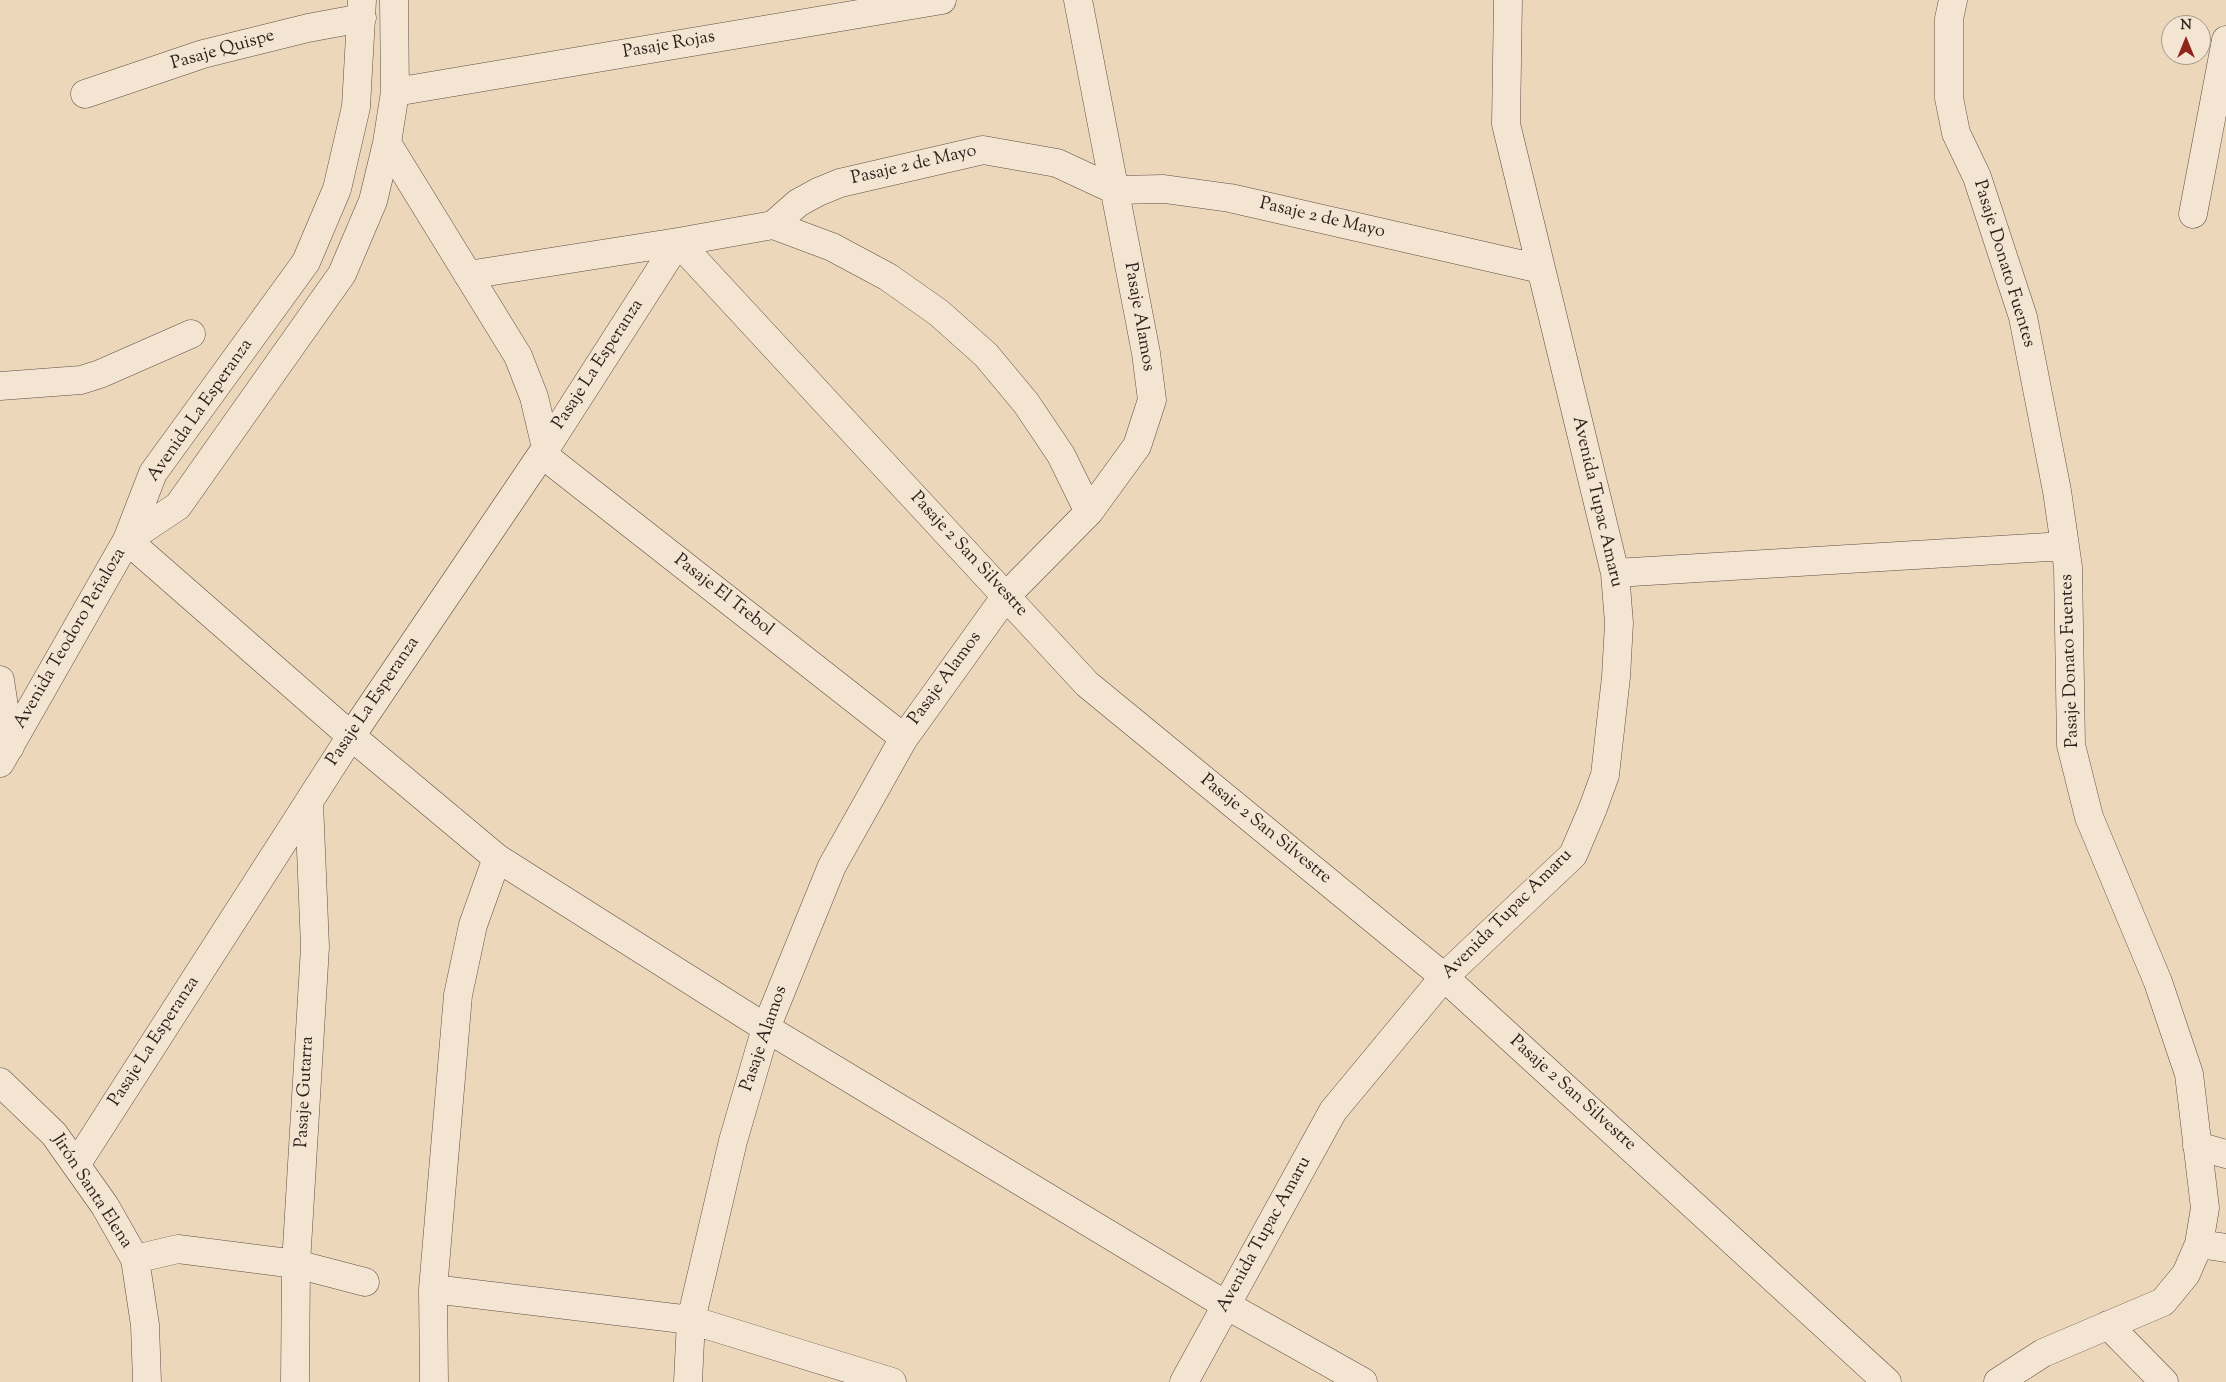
<!DOCTYPE html>
<meta charset="utf-8">
<style>
body{margin:0}
#map{position:relative;width:2226px;height:1382px;overflow:hidden;background:#ecd7ba;font-family:"Sorts Mill Goudy",serif}
canvas{display:block}
.north{position:absolute;left:2161px;top:15px;width:50px;height:50px;box-sizing:border-box;background:#f3e5d2;border:1px solid #a49789;border-radius:50%;rotate:0deg;font-size:14px;font-weight:700;line-height:20px;text-align:center;color:#2e211c}
.north::after{content:'';display:block;margin:auto;width:18px;height:22px;background:#8f2418;clip-path:polygon(50% 0,100% 100%,50% 72%,0 100%)}
</style>
<div id="map">
<canvas width="2226" height="1382"></canvas>
<div class="north">N</div>
</div>
<script>
const context = document.querySelector('canvas').getContext('2d');
context.lineJoin = 'round';
function toPath(rows) {
  const path = new Path2D();
  for (const r of rows) {
    path.moveTo(r[0], r[1]);
    for (let i = 2; i < r.length; i += 2) path.lineTo(r[i], r[i + 1]);
  }
  return path;
}
function stroke(path, color, width, dash) {
  context.strokeStyle = color;
  context.lineWidth = width;
  context.lineCap = dash ? 'butt' : 'round';
  context.setLineDash(dash || []);
  context.stroke(path);
}
function write(font, color, halo, rows, align = 'center') {
  context.font = font + ' "Sorts Mill Goudy",serif';
  context.lineWidth = 4.5;
  context.setLineDash([]);
  context.textBaseline = 'middle';
  context.strokeStyle = halo;
  context.fillStyle = color;
  for (const [text, x, y, turn = 0] of rows) {
    context.save();
    context.translate(x, y);
    context.rotate((+turn || 0) * Math.PI / 180);
    context.textAlign = isNaN(turn) ? turn : align;
    if (halo) context.strokeText(text, 0, 0);
    context.fillText(text, 0, 0);
    context.restore();
  }
}
const minor = toPath([
 [1953,0,1949,19,1949,98,1956,133,1977,177,2023,317,2057,491,2068,567,2071,745,2089,817,2158,982,2189,1074,2205,1208,2199,1244,2186,1274,2163,1302,2043,1353,1998,1382],
 [395,92,942,0],
 [85,94,203,54,308,28,362,18],
 [387,143,518,356,534,397,546,448],
 [2193,214,2226,40],
 [773,225,832,247,888,277,939,313,986,355,1026,403,1061,455,1089,512],
 [468,275,678,242,773,225,798,203,818,192,840,183,983,150,1057,163,1115,190,1164,189,1230,198,1541,269],
 [0,386,81,380,100,374,191,334],
 [542,454,904,738],
 [127,540,351,736,497,858,766,1028,1226,1305,1363,1382],
 [127,540,178,506,342,274,373,201,387,143,395,92,394,0],
 [1615,573,2065,546],
 [0,680,10,747,4,749],
 [0,763,127,540,153,473,306,262,337,189,356,107,362,0],
 [0,1082,54,1134,105,1206,135,1259,145,1325,147,1382],
 [2197,1146,2226,1154],
 [76,1165,351,736,546,448,678,242,1087,684,1444,977,1887,1382],
 [2199,1244,2226,1248],
 [135,1259,178,1249,296,1264,365,1282],
 [433,1289,691,1320,892,1382],
 [2108,1325,2164,1382],
 [295,1382,296,1264,315,947,309,802],
 [434,1382,433,1289,458,995,473,925,497,858],
 [688,1382,691,1320,733,1141,766,1028,832,866,904,738,1006,596,1089,512,1137,446,1152,400,1146,353,1078,0],
 [1184,1382,1333,1111,1444,977,1573,855,1593,808,1605,775,1616,677,1619,623,1615,573,1506,124,1508,0]
]);
const streetNames = [
 ["Pasaje Rojas",669,46,-10],
 ["Pasaje Quispe",223,51,-16],
 ["Pasaje 2 de Mayo",914,166,-13],
 ["Pasaje 2 de Mayo",1322,219,13],
 ["Pasaje Donato Fuentes",2003,264,73],
 ["Pasaje Alamos",1138,317,80],
 ["Pasaje La Esperanza",599,365,-57],
 ["Avenida La Esperanza",201,411,-55],
 ["Avenida Tupac Amaru",1596,502,77],
 ["Pasaje 2 San Silvestre",968,555,47],
 ["Pasaje El Trebol",723,596,38],
 ["Avenida Teodoro Peñaloza",71,639,-60],
 ["Pasaje Donato Fuentes",2071,661,-92],
 ["Pasaje Alamos",946,679,-54],
 ["Pasaje La Esperanza",374,702,-56],
 ["Pasaje 2 San Silvestre",1265,830,39],
 ["Avenida Tupac Amaru",1508,915,-45],
 ["Pasaje Alamos",765,1039,-71],
 ["Pasaje La Esperanza",155,1042,-57],
 ["Pasaje Gutarra",306,1092,-87],
 ["Pasaje 2 San Silvestre",1572,1094,42],
 ["Jirón Santa Elena",91,1192,57],
 ["Avenida Tupac Amaru",1265,1235,-61]
];
stroke(minor, '#5e4e44', 29);
stroke(minor, '#f3e5d2', 28);
write('18px', '#2e211c', '#f3e5d2', streetNames);
</script>
